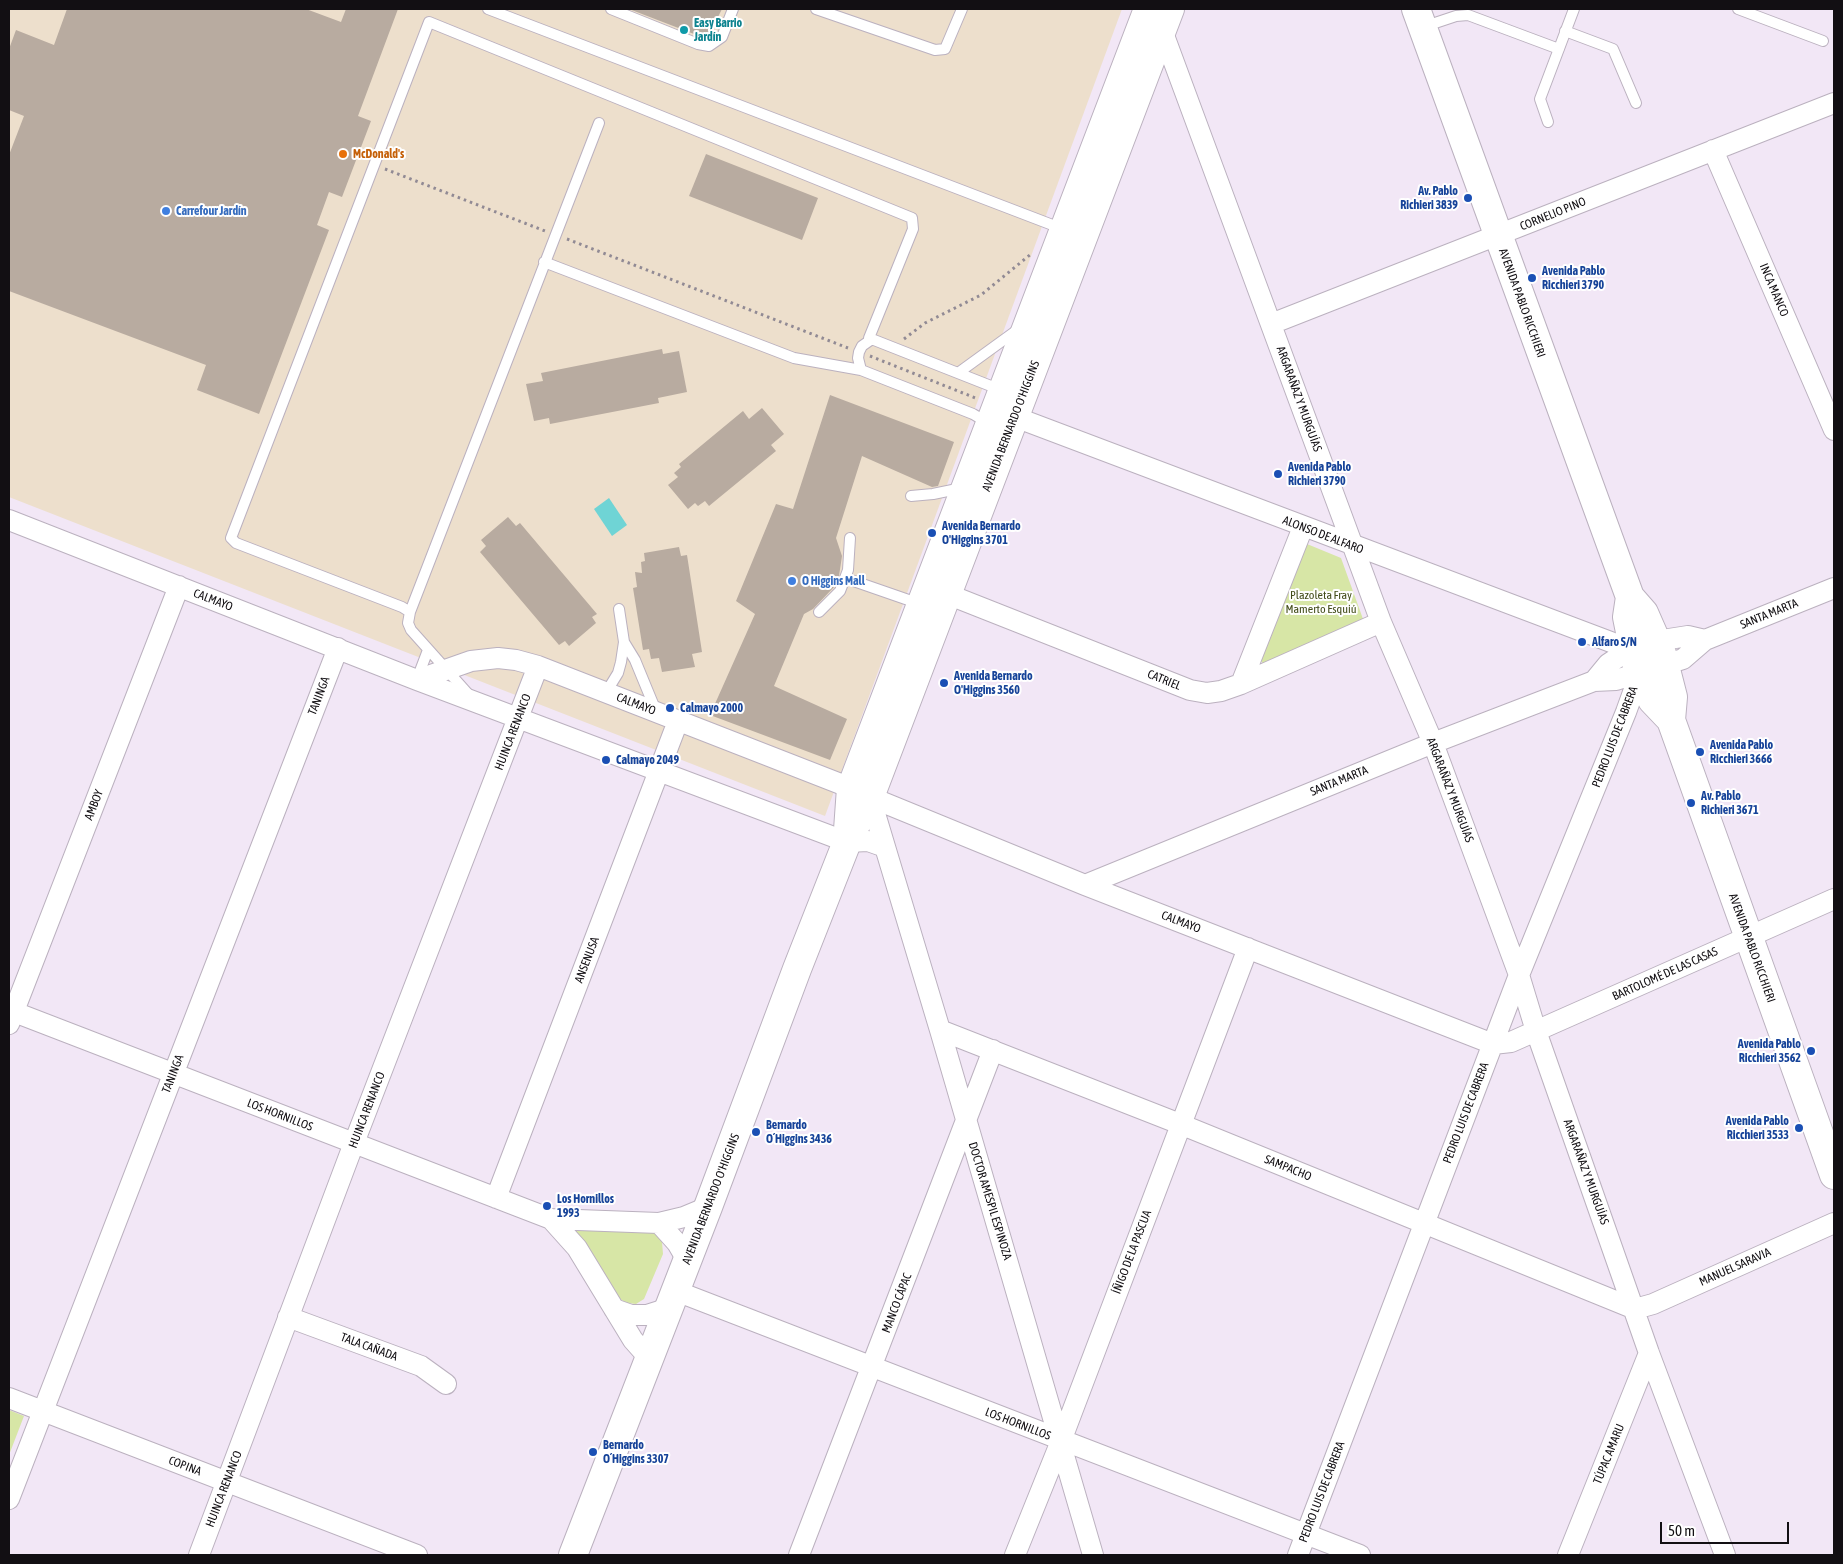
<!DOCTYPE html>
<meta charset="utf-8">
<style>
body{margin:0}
#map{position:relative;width:1843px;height:1564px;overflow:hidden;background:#f2e7f6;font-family:"Asap Condensed",sans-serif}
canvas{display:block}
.frame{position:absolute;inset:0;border:10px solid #120f13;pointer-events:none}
.scale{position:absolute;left:1660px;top:1522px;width:129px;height:22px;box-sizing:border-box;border:2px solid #120f13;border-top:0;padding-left:6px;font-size:15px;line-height:18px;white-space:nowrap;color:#120f13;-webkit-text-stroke:4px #fff;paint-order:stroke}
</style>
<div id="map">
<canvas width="1843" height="1564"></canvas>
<div class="frame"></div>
<div class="scale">50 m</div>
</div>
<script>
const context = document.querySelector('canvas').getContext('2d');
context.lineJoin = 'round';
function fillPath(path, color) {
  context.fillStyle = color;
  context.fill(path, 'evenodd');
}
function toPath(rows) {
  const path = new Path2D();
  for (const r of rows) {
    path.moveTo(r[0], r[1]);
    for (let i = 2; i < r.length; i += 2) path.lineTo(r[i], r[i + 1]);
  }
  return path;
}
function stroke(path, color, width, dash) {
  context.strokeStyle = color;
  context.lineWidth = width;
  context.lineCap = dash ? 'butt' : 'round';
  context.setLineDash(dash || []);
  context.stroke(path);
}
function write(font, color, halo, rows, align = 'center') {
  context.font = font + ' "Asap Condensed",sans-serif';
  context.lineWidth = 4;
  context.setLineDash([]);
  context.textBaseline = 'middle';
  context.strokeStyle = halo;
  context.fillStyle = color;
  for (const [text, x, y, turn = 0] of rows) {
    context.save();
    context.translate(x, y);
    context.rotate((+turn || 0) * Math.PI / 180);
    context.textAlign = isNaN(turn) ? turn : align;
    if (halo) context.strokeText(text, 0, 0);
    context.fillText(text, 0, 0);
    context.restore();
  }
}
const commercial = toPath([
 [9,9,1122,9,825,816,9,497]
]);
const green = toPath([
 [1307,544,1341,558,1363,619,1264,665,1261,661],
 [567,1229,656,1231,662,1242,663,1254,644,1299,636,1304,627,1303,618,1298,598,1262],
 [9,1410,24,1416,9,1455]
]);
const water = toPath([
 [609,498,627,525,612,536,594,509]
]);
const building = toPath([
 [67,9,306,9,341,22,346,9,398,9,358,116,371,121,342,197,329,192,317,225,329,230,259,414,197,390,206,365,9,291,9,155,24,116,9,110,9,49,16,30,54,45],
 [629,9,722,9,707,39],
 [706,154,818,198,802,240,689,196],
 [662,349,663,354,679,351,687,392,658,398,659,403,550,424,549,418,534,421,526,384,543,381,541,373],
 [830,395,954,442,938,486,932,487,862,456,836,538,842,556,839,576,834,587,813,609,804,614,774,686,847,719,830,760,710,715,755,614,736,601,776,504,793,509],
 [762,408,784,434,771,445,776,451,709,506,705,501,698,506,695,503,688,509,668,485,678,477,674,473,681,467,679,464,743,411,749,419],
 [508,517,516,526,520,523,597,614,592,617,596,623,569,646,565,641,559,645,480,552,486,546,481,540],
 [679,547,681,556,687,555,702,652,692,654,695,667,662,672,659,658,651,659,649,649,643,650,633,588,637,587,635,572,642,573,641,562,645,561,644,553]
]);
const path = toPath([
 [385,169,545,231],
 [567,239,848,348],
 [904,339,925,323,981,295,1031,254],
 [870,356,978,399]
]);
const service = toPath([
 [488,9,1063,229],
 [611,9,698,44,709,46,722,37,733,9],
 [816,9,935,50,945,49,962,9],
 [1738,9,1823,41],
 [1423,27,1456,16,1468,15,1559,49],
 [1565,31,1613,49,1636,103],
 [1548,122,1540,99,1574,9],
 [544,262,794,358,861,370,973,414,988,423],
 [861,370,858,358,859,352,862,346,872,339],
 [958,373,1020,328],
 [911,496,933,494,962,488],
 [845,578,920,604],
 [410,612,402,607,236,543,231,538,429,22,912,218,913,229,869,338,1001,390],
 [819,612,840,591,845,578,848,570,850,538],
 [624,642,635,660,656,711],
 [417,679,428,650],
 [602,691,610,686,618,673,621,662,624,642,619,609],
 [470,696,411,630,408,623,410,612,599,123]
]);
const minor = toPath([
 [1162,30,1381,622,1433,743,1519,975,1536,1031,1649,1353,1725,1555],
 [1713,150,1834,430],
 [1271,324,1834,103],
 [1015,417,1632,650],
 [9,520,417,680,847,842,868,841,885,847],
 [947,594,1190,690,1207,693,1221,691,1241,684,1381,622],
 [417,680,471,661,498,658,516,660,538,666,851,788],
 [1594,681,1608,664,1620,656,1656,641,1688,636,1705,640],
 [1241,684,1303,527],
 [870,797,1085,885,1493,1044,1511,1042,1834,899],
 [870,797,940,1030,1093,1555],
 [1085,885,1433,743,1594,681,1616,680,1683,659,1705,640,1834,588],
 [9,1010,551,1219,659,1223,684,1217,708,1207],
 [9,1024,179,586],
 [940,1030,1180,1124,1635,1309,1653,1304,1834,1223],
 [496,1198,678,721],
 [551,1219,577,1248,633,1340,649,1358],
 [659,1223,677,1243,687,1260],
 [676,1291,1360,1555],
 [614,1309,631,1315,647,1315,669,1308],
 [288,1317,421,1366,446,1384],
 [9,1398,417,1555],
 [9,1499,338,648],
 [199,1555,354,1143,538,666],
 [799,1555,993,1050],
 [1015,1555,1061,1441,1248,948],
 [1298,1555,1519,975,1626,712,1640,673],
 [1568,1555,1649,1353]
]);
const secondary = toPath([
 [1416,9,1630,597,1644,613,1662,654,1673,697,1671,720],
 [1630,597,1627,617,1637,667,1652,700,1671,720,1834,1175],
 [848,830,851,788,1148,9],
 [573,1555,708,1207,797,969,847,842,870,797,1170,9]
]);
const markers = [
 [684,30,5,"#0f9aa8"],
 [343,154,5,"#e8710a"],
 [1468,198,5,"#1a4fb4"],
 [166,211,5,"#3f7fe0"],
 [1532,278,5,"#1a4fb4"],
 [1278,474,5,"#1a4fb4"],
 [932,533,5,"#1a4fb4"],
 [792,581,5,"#3f7fe0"],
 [1582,642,5,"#1a4fb4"],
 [944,683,5,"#1a4fb4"],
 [670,708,5,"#1a4fb4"],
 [1700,752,5,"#1a4fb4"],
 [606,760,5,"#1a4fb4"],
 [1691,803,5,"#1a4fb4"],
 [1811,1051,5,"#1a4fb4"],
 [1799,1128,5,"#1a4fb4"],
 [756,1132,5,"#1a4fb4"],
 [547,1206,5,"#1a4fb4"],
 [593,1452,5,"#1a4fb4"]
];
const cultureNames = [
 ["Easy Barrio",694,23],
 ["Jardín",694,37]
];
const foodNames = [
 ["McDonald's",353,154]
];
const transitNames = [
 ["Av. Pablo",1458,191,"right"],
 ["Richieri 3839",1458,205,"right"],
 ["Avenida Pablo",1542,271],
 ["Ricchieri 3790",1542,285],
 ["Avenida Pablo",1288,467],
 ["Richieri 3790",1288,481],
 ["Avenida Bernardo",942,526],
 ["O'Higgins 3701",942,540],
 ["Alfaro S/N",1592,642],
 ["Avenida Bernardo",954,676],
 ["O'Higgins 3560",954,690],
 ["Calmayo 2000",680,708],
 ["Avenida Pablo",1710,745],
 ["Ricchieri 3666",1710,759],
 ["Calmayo 2049",616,760],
 ["Av. Pablo",1701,796],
 ["Richieri 3671",1701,810],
 ["Avenida Pablo",1801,1044,"right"],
 ["Ricchieri 3562",1801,1058,"right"],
 ["Avenida Pablo",1789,1121,"right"],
 ["Ricchieri 3533",1789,1135,"right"],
 ["Bernardo",766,1125],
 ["O´Higgins 3436",766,1139],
 ["Los Hornillos",557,1199],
 ["1993",557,1213],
 ["Bernardo",603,1445],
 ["O´Higgins 3307",603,1459]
];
const shopNames = [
 ["Carrefour Jardín",176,211],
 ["O Higgins Mall",802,581]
];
const streetNames = [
 ["CORNELIO PINO",1553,214,-22],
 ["INCA MANCO",1774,290,67],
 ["AVENIDA PABLO RICCHIERI",1522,303,70],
 ["ARGARAÑAZ Y MURGUÍAS",1299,399,70],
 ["AVENIDA BERNARDO O'HIGGINS",1011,426,-69],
 ["ALONSO DE ALFARO",1323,535,21],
 ["CALMAYO",213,600,21],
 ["SANTA MARTA",1769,614,-22],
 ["CATRIEL",1164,680,22],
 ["TANINGA",319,696,-69],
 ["CALMAYO",636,704,21],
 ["HUINCA RENANCO",513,732,-69],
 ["PEDRO LUIS DE CABRERA",1615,737,-69],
 ["SANTA MARTA",1339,781,-22],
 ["ARGARAÑAZ Y MURGUÍAS",1450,790,69],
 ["AMBOY",94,805,-69],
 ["CALMAYO",1181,922,21],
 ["AVENIDA PABLO RICCHIERI",1752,948,70],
 ["ANSENUSA",587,960,-69],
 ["BARTOLOMÉ DE LAS CASAS",1665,974,-24],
 ["TANINGA",173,1074,-69],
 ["HUINCA RENANCO",367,1110,-69],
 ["PEDRO LUIS DE CABRERA",1466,1113,-69],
 ["LOS HORNILLOS",280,1115,21],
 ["SAMPACHO",1288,1168,22],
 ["ARGARAÑAZ Y MURGUÍAS",1586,1172,70],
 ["AVENIDA BERNARDO O'HIGGINS",711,1199,-69],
 ["DOCTOR AMESPIL ESPINOZA",990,1201,73],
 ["ÍÑIGO DE LA PASCUA",1132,1252,-69],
 ["MANUEL SARAVIA",1735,1267,-24],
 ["MANCO CÁPAC",897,1303,-69],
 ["TALA CAÑADA",369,1347,20],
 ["LOS HORNILLOS",1018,1424,21],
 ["TÚPAC AMARU",1609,1454,-68],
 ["COPINA",185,1466,21],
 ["HUINCA RENANCO",224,1489,-69],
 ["PEDRO LUIS DE CABRERA",1322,1492,-69]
];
const parkNames = [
 ["Plazoleta Fray",1321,595],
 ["Mamerto Esquiú",1321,609]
];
fillPath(commercial, '#eddfcc');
fillPath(green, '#d7e6a6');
fillPath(water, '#6fd4d5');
fillPath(building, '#b8aba0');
stroke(service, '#bbb1bf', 12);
stroke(minor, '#bbb1bf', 22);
stroke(secondary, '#bbb1bf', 30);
stroke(path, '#918a94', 3, [2.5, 4]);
stroke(service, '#fff', 10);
stroke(minor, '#fff', 20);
stroke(secondary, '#fff', 28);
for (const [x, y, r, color] of markers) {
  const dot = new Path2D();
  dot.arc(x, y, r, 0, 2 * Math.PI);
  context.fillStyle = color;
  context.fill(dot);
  stroke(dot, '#fff', 2);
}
write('bold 12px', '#0d838f', '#fff', cultureNames, 'left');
write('bold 12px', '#c56008', '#fff', foodNames, 'left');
write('bold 12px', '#164399', '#fff', transitNames, 'left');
write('bold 12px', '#366cbe', '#fff', shopNames, 'left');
write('12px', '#120f13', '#fff', streetNames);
write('12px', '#424c19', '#fff', parkNames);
</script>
